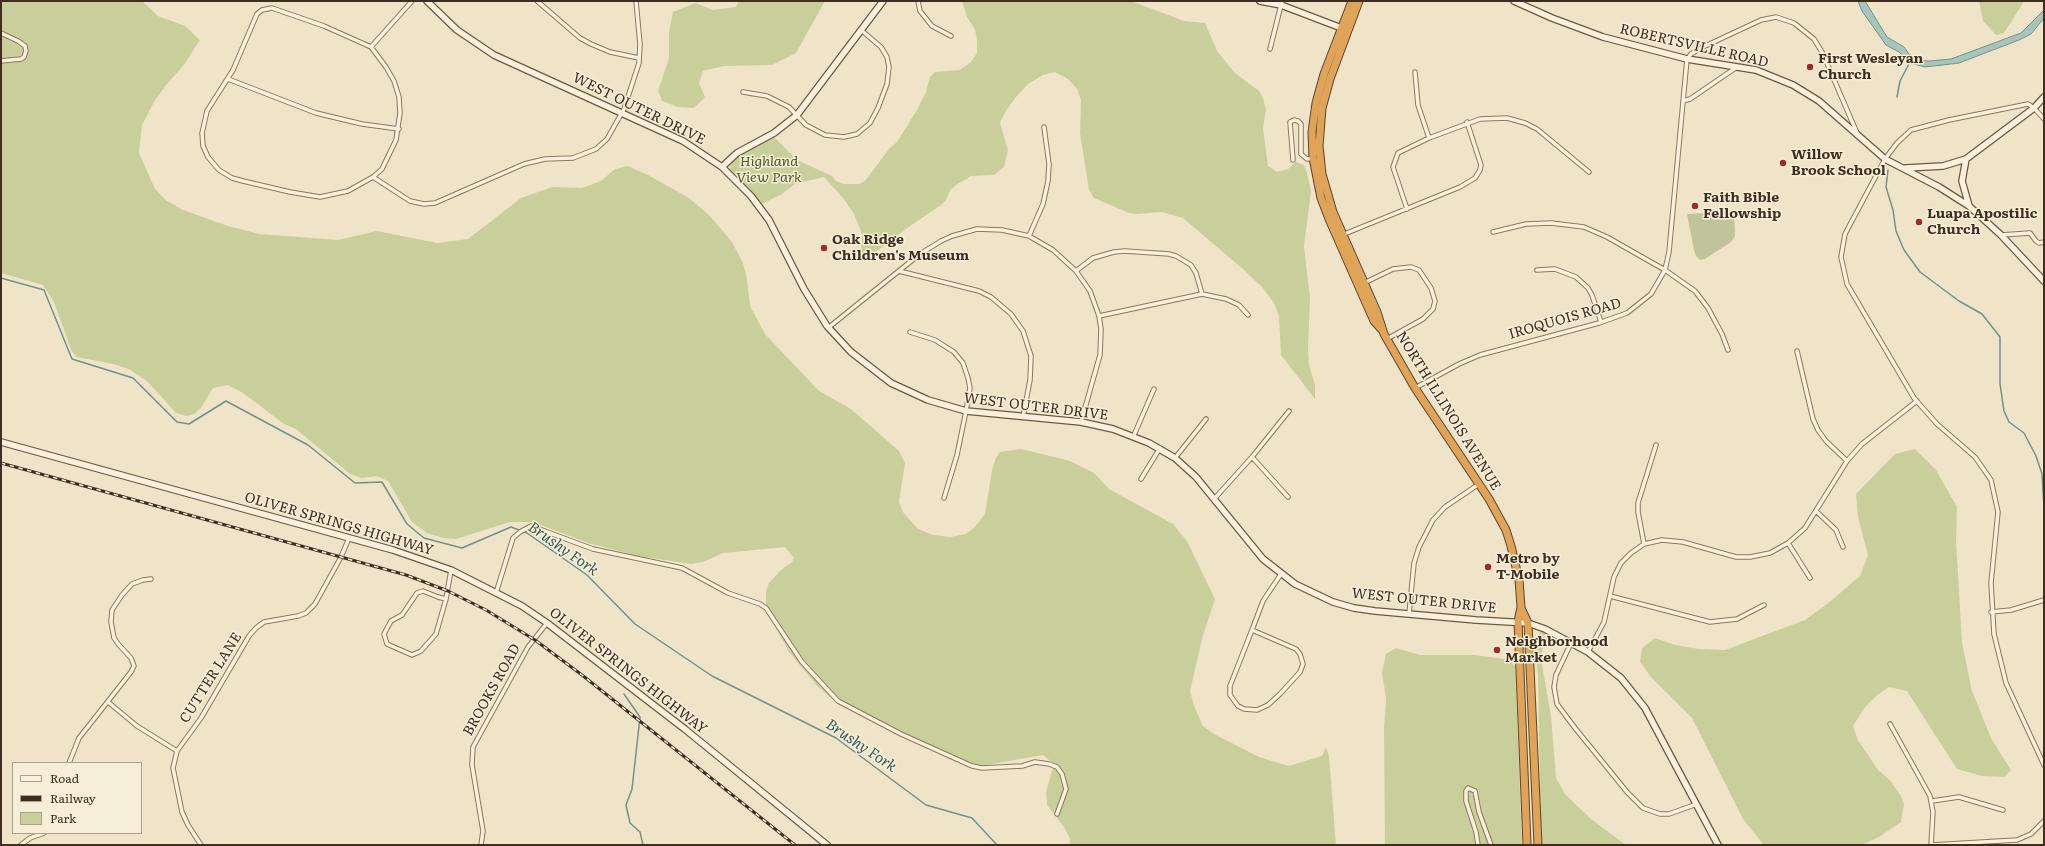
<!DOCTYPE html>
<style>
body{margin:0}
#map{position:relative;width:2045px;height:846px;overflow:hidden;background:#f0e4c8;font-family:Literata,serif}
canvas{display:block}
.frame{position:absolute;inset:0;border:2px solid #3d2e20;pointer-events:none}
.legend{position:absolute;left:12px;top:762px;width:130px;height:72px;box-sizing:border-box;background:#f7eed8;border:1px solid #ada18e;margin:0;padding:5px 7px;list-style:none;font-size:12px;color:#3d2e20}
.legend li{display:flex;align-items:center;gap:8px;height:20px}
.legend b{width:20px;border:1px solid #ada18e}
</style>
<div id="map">
<canvas width="2045" height="846"></canvas>
<div class="frame"></div>
<ul class="legend">
<li><b style="height:5px;background:#faf1dc"></b>Road</li>
<li><b style="height:5px;background:#3d2e20"></b>Railway</li>
<li><b style="height:11px;background:#c9cf9b"></b>Park</li>
</ul>
</div>
<script>
const context = document.querySelector('canvas').getContext('2d');
context.lineJoin = 'round';
function fillPath(path, color) {
  context.fillStyle = color;
  context.fill(path, 'evenodd');
}
function toPath(rows) {
  const path = new Path2D();
  for (const r of rows) {
    path.moveTo(r[0], r[1]);
    for (let i = 2; i < r.length; i += 2) path.lineTo(r[i], r[i + 1]);
  }
  return path;
}
function stroke(path, color, width, dash) {
  context.strokeStyle = color;
  context.lineWidth = width;
  context.lineCap = dash ? 'butt' : 'round';
  context.setLineDash(dash || []);
  context.stroke(path);
}
function write(font, color, halo, rows, align = 'center') {
  context.font = font + ' Literata,serif';
  context.lineWidth = 3;
  context.setLineDash([]);
  context.textBaseline = 'middle';
  context.strokeStyle = halo;
  context.fillStyle = color;
  for (const [text, x, y, turn = 0] of rows) {
    context.save();
    context.translate(x, y);
    context.rotate((+turn || 0) * Math.PI / 180);
    context.textAlign = isNaN(turn) ? turn : align;
    if (halo) context.strokeText(text, 0, 0);
    context.fillText(text, 0, 0);
    context.restore();
  }
}
const green = toPath([
 [1,1,142,1,158,16,185,26,200,40,183,66,166,85,154,102,142,125,139,153,155,189,167,201,183,210,228,226,259,234,338,240,377,231,437,243,468,239,521,198,552,187,582,188,601,181,615,169,628,166,650,176,689,198,709,215,732,242,743,263,747,279,750,306,765,334,819,391,851,409,899,451,905,463,899,502,903,512,918,529,933,535,950,537,966,534,974,528,985,514,992,470,996,458,1000,452,1021,449,1070,461,1094,473,1109,489,1173,524,1187,541,1215,599,1203,635,1190,691,1194,706,1203,726,1216,735,1259,757,1289,766,1322,756,1326,747,1329,756,1336,845,1070,845,1070,839,1064,827,1047,805,1046,792,1054,764,1043,755,981,766,961,761,876,723,835,701,817,686,790,653,766,611,766,591,769,583,781,570,792,562,794,558,785,547,723,553,703,562,691,564,638,556,588,543,533,522,510,522,456,539,443,538,427,533,412,522,388,481,377,476,362,478,350,474,296,429,284,424,243,393,228,385,213,388,201,408,194,414,186,416,176,413,147,381,129,369,113,364,77,357,72,352,54,302,43,285,1,273],
 [739,1,825,1,796,53,772,65,724,66,703,71,699,83,705,97,694,108,678,107,662,101,658,91,669,58,669,32,673,12,695,3,713,10,736,7],
 [962,1,1131,1,1184,21,1205,23,1217,51,1225,61,1235,73,1259,91,1263,98,1266,110,1263,128,1268,166,1277,172,1288,169,1296,162,1304,165,1307,173,1311,191,1304,246,1310,298,1308,348,1309,365,1315,385,1315,399,1281,355,1279,316,1274,303,1262,287,1244,270,1183,218,1162,212,1138,214,1129,213,1094,198,1089,190,1080,133,1081,100,1077,89,1068,79,1055,72,1043,75,1028,84,1016,97,1005,112,1000,123,1008,150,1004,167,994,175,971,176,956,185,950,190,946,200,941,205,913,224,862,262,861,255,862,234,854,214,844,199,824,177,795,184,782,194,762,204,730,170,731,163,738,155,774,137,797,160,832,176,836,181,844,184,859,184,865,181,889,149,897,142,917,110,926,92,930,77,935,72,960,70,971,62,977,53,977,39,975,30,967,17],
 [1979,1,2022,1,2023,3,2004,33,1996,35,1983,21],
 [1915,449,1936,470,1957,507,1956,540,1962,643,1972,691,1991,738,2011,770,2004,777,1982,776,1957,769,1907,691,1889,687,1876,696,1865,707,1853,726,1858,740,1878,770,1890,780,1901,796,1904,804,1901,822,1879,837,1862,845,1764,845,1743,819,1692,718,1651,677,1640,662,1642,648,1655,638,1675,645,1699,649,1725,650,1805,620,1827,604,1860,576,1868,555,1858,517,1856,494,1895,454],
 [1540,632,1545,632,1541,659,1551,716,1556,778,1565,794,1591,819,1626,845,1541,845,1538,676,1534,640],
 [1396,648,1420,655,1475,655,1505,659,1511,662,1515,666,1522,845,1385,845,1384,729,1386,698,1382,672,1386,654]
]);
const cemetery = toPath([
 [1726,208,1734,214,1735,236,1731,242,1705,259,1700,260,1696,256,1694,250,1687,214,1707,213]
]);
const water = toPath([
 [1858,1,1865,1,1887,37,1904,47,1909,54,1918,60,1929,61,1951,59,2021,33,2044,10,2044,18,2031,34,2019,40,1959,63,1925,67,1910,63,1899,52,1886,45,1862,11,1858,1]
]);
const stream = toPath([
 [1897,97,1900,81,1910,62],
 [1888,170,1886,187,1893,210,1896,231,1904,250,1920,272,1959,301,1982,314,2000,337,2000,384,2004,411,2009,422,2024,433,2036,456,2042,474,2044,507],
 [1,278,44,290,72,359,133,378,177,422,189,424,226,401,308,445,355,483,382,482,407,524,424,538,462,548,511,527,527,533,587,575,635,624,712,676,836,738,926,805,972,818,997,845],
 [2044,586,2044,591],
 [624,694,640,717,632,789,626,805,630,823,640,832,643,845]
]);
const street = toPath([
 [537,1,580,38,591,44,610,52,639,58],
 [918,1,920,11,932,26,951,36],
 [272,8,324,26,371,47,386,67,394,81,399,97,400,113,396,140,382,169,373,177,348,191,320,197,290,192,243,181,232,178,219,170,208,157,203,146,202,133,207,111,233,70,257,14,262,10,272,8],
 [1,33,18,41,25,46,26,51,24,57,21,59,1,61],
 [371,47,412,1],
 [1270,49,1282,1],
 [1415,72,1418,105,1429,138],
 [228,79,316,113,362,124,399,129],
 [743,92,767,96,789,107,806,125,825,135,844,137,857,134,870,123,878,108,887,84,889,67,887,57,881,47,861,30],
 [1683,101,1690,99,1737,67],
 [2044,119,2034,108,2028,104,1949,120,1911,130,1897,143,1885,159,1845,234,1841,257,1847,284,1914,398,1937,424,1975,457,1991,480,1998,512,1991,583,1994,634,2006,683,2044,765],
 [1293,160,1290,122,1294,120,1298,121,1301,124,1301,154,1307,159,1314,158],
 [373,177,410,201,424,204,435,203,524,164,545,159,573,158,596,149,607,139,624,109,639,63,640,44,636,1],
 [1407,209,1393,167,1398,153,1429,138,1480,119,1507,118,1525,123,1537,129,1589,172],
 [1493,232,1526,224,1551,223,1584,227,1607,237,1665,270,1695,291,1708,308,1722,334,1728,350],
 [1342,235,1460,187,1475,178,1480,170,1481,165,1467,122],
 [2001,235,2030,233,2036,241,2039,243,2044,242],
 [1029,236,1043,204,1048,181,1049,164,1044,127],
 [1537,270,1555,269,1576,277,1588,288,1592,295,1601,322],
 [899,271,979,291,991,297,1011,314,1023,331,1031,356,1030,380,1023,417],
 [1076,271,1093,258,1114,252,1125,251,1169,254,1176,256,1191,265,1196,273,1202,294],
 [1364,283,1393,269,1411,267,1419,270,1431,288,1435,301,1433,309,1423,319,1387,339],
 [1099,316,1202,294,1226,299,1239,305,1248,315],
 [828,328,920,254,941,241,952,236,977,229,1002,230,1029,236,1053,250,1076,271,1090,291,1099,316,1101,329,1100,355,1081,422],
 [910,332,935,340,954,352,963,363,968,378,970,388,966,411,957,455,944,498],
 [1797,351,1813,419,1818,430,1826,441,1847,461],
 [1415,388,1459,364,1480,355,1599,323,1627,313,1651,294,1665,270,1669,252,1687,59,1691,54,1701,48,1761,20,1776,17,1794,23,1814,39,1823,54,1857,133],
 [1134,435,1154,389],
 [1252,457,1288,497],
 [1175,458,1206,419],
 [1141,479,1160,448],
 [1215,498,1252,457,1289,411],
 [1816,511,1836,530,1843,547],
 [1788,543,1810,578],
 [1644,544,1638,512,1638,503,1656,445],
 [423,591,438,597,446,599,436,634,421,651,412,655,387,644,384,634,391,621,402,615,417,593,423,591],
 [496,593,513,538,520,532,531,526,593,549,682,568,728,593,760,604,766,608,802,662,838,701,901,734,972,766,982,768,1022,766,1035,762,1049,764,1057,767,1062,774,1066,789,1057,814],
 [1610,596,1710,622,1737,619,1764,605],
 [446,599,451,570],
 [1991,612,2011,610,2044,600],
 [1409,614,1414,563,1419,547,1433,520,1445,507,1479,484],
 [1252,630,1296,649,1300,654,1303,664,1300,672,1280,694,1268,705,1257,710,1244,709,1238,706,1230,695,1230,686,1252,630],
 [1252,630,1263,601,1281,574],
 [1571,643,1556,675,1554,687,1557,704,1575,728,1627,792,1643,808,1660,814,1669,814,1697,804],
 [1588,652,1604,622,1614,577,1621,563,1631,553,1644,544,1662,540,1683,542,1736,557,1750,557,1770,553,1788,543,1805,528,1847,461,1862,444,1917,401],
 [108,702,137,726,177,751],
 [1890,724,1930,796,1933,812,1931,845],
 [69,763,79,738,131,672,134,666,131,658,119,645,114,638,111,622,112,610,122,595,132,584,143,580,151,579],
 [1932,801,1959,797,2003,810],
 [21,845,30,838,44,833],
 [201,845,188,825,182,812,173,768,177,751,201,718,249,636,256,628,264,622,298,616,306,613,315,604,341,557,349,538],
 [481,845,483,831,472,765,473,747,528,647,547,623],
 [1478,845,1476,832,1466,801,1466,791,1468,788,1475,791,1479,812,1491,845],
 [1932,845,2017,840,2031,834,2044,821]
]);
const secondary = toPath([
 [427,1,457,30,494,55,683,141,722,167,751,196,769,220,804,289,827,326,851,352,891,383,928,400,966,411,1081,422,1113,429,1149,443,1175,458,1196,477,1263,559,1295,584,1333,602,1354,608,1375,611,1476,620,1528,623,1545,629,1588,652,1621,678,1645,708,1718,845],
 [1260,1,1281,5,1344,29],
 [1514,1,1552,18,1603,37,1687,59,1756,70,1793,85,1819,101,1885,159,1939,187,1969,206,2001,235,2044,281],
 [1966,159,1962,181,1969,206],
 [722,167,737,153,774,133,797,115,883,1],
 [1906,168,1943,166,1966,159,2034,108,2044,97],
 [1,442,393,550,451,570,522,606,547,623,686,730,827,845]
]);
const highway = toPath([
 [1352,1,1324,74,1316,103,1312,132,1313,158,1321,198,1329,219,1374,321,1382,330],
 [1359,1,1330,79,1322,108,1319,146,1322,174,1333,212,1377,312,1384,334,1415,388,1489,499,1506,530,1511,546,1519,580,1521,607,1518,622,1527,845],
 [1521,608,1528,623,1538,845]
]);
const rail = toPath([
 [1,463,406,575,448,591,486,610,535,640,582,675,795,845]
]);
const markers = [
 [1810,67,4,"#9e2a2b"],
 [1783,163,4,"#9e2a2b"],
 [1695,206,4,"#9e2a2b"],
 [1919,222,4,"#9e2a2b"],
 [824,248,4,"#9e2a2b"],
 [1488,567,4,"#9e2a2b"],
 [1497,650,4,"#9e2a2b"]
];
const streetNames = [
 ["ROBERTSVILLE ROAD",1694,46,13],
 ["WEST OUTER DRIVE",639,109,26],
 ["IROQUOIS ROAD",1565,319,-16],
 ["WEST OUTER DRIVE",1036,407,7],
 ["NORTH ILLINOIS AVENUE",1448,411,58],
 ["OLIVER SPRINGS HIGHWAY",339,524,16],
 ["WEST OUTER DRIVE",1424,601,6],
 ["OLIVER SPRINGS HIGHWAY",628,671,38],
 ["CUTTER LANE",211,678,-58],
 ["BROOKS ROAD",492,690,-61]
];
const poiNames = [
 ["First Wesleyan",1818,59],
 ["Church",1818,75],
 ["Willow",1791,155],
 ["Brook School",1791,171],
 ["Faith Bible",1703,198],
 ["Fellowship",1703,214],
 ["Luapa Apostilic",1927,214],
 ["Church",1927,230],
 ["Oak Ridge",832,240],
 ["Children's Museum",832,256],
 ["Metro by",1496,559],
 ["T-Mobile",1496,575],
 ["Neighborhood",1505,642],
 ["Market",1505,658]
];
const parkNames = [
 ["Highland",769,162],
 ["View Park",769,178]
];
const waterNames = [
 ["Brushy Fork",563,549,35],
 ["Brushy Fork",861,746,34]
];
fillPath(green, '#c9cf9b');
fillPath(cemetery, '#bfc49a');
fillPath(water, '#a9c4bc');
stroke(water, '#6f938a', 1);
stroke(stream, '#6f938a', 1.5);
stroke(street, '#8d765c', 5.5);
stroke(secondary, '#6f573f', 8);
stroke(highway, '#5b4430', 9);
stroke(street, '#faf1dc', 3.5);
stroke(secondary, '#faf1dc', 5.5);
stroke(highway, '#e0a458', 7);
stroke(rail, '#3d2e20', 3);
stroke(rail, '#f7eed8', 1.5, [4.5]);
for (const [x, y, r, color] of markers) {
  const dot = new Path2D();
  dot.arc(x, y, r, 0, 2 * Math.PI);
  context.fillStyle = color;
  context.fill(dot);
  stroke(dot, '#f7eed8', 1.5);
}
write('14px', '#3d2e20', '#f7eed8', streetNames);
write('bold 14px', '#3d2e20', '#f7eed8', poiNames, 'left');
write('italic 14px', '#4d5a26', '#f7eed8', parkNames);
write('italic 15px', '#2f5d5a', '#f7eed8', waterNames);
</script>
